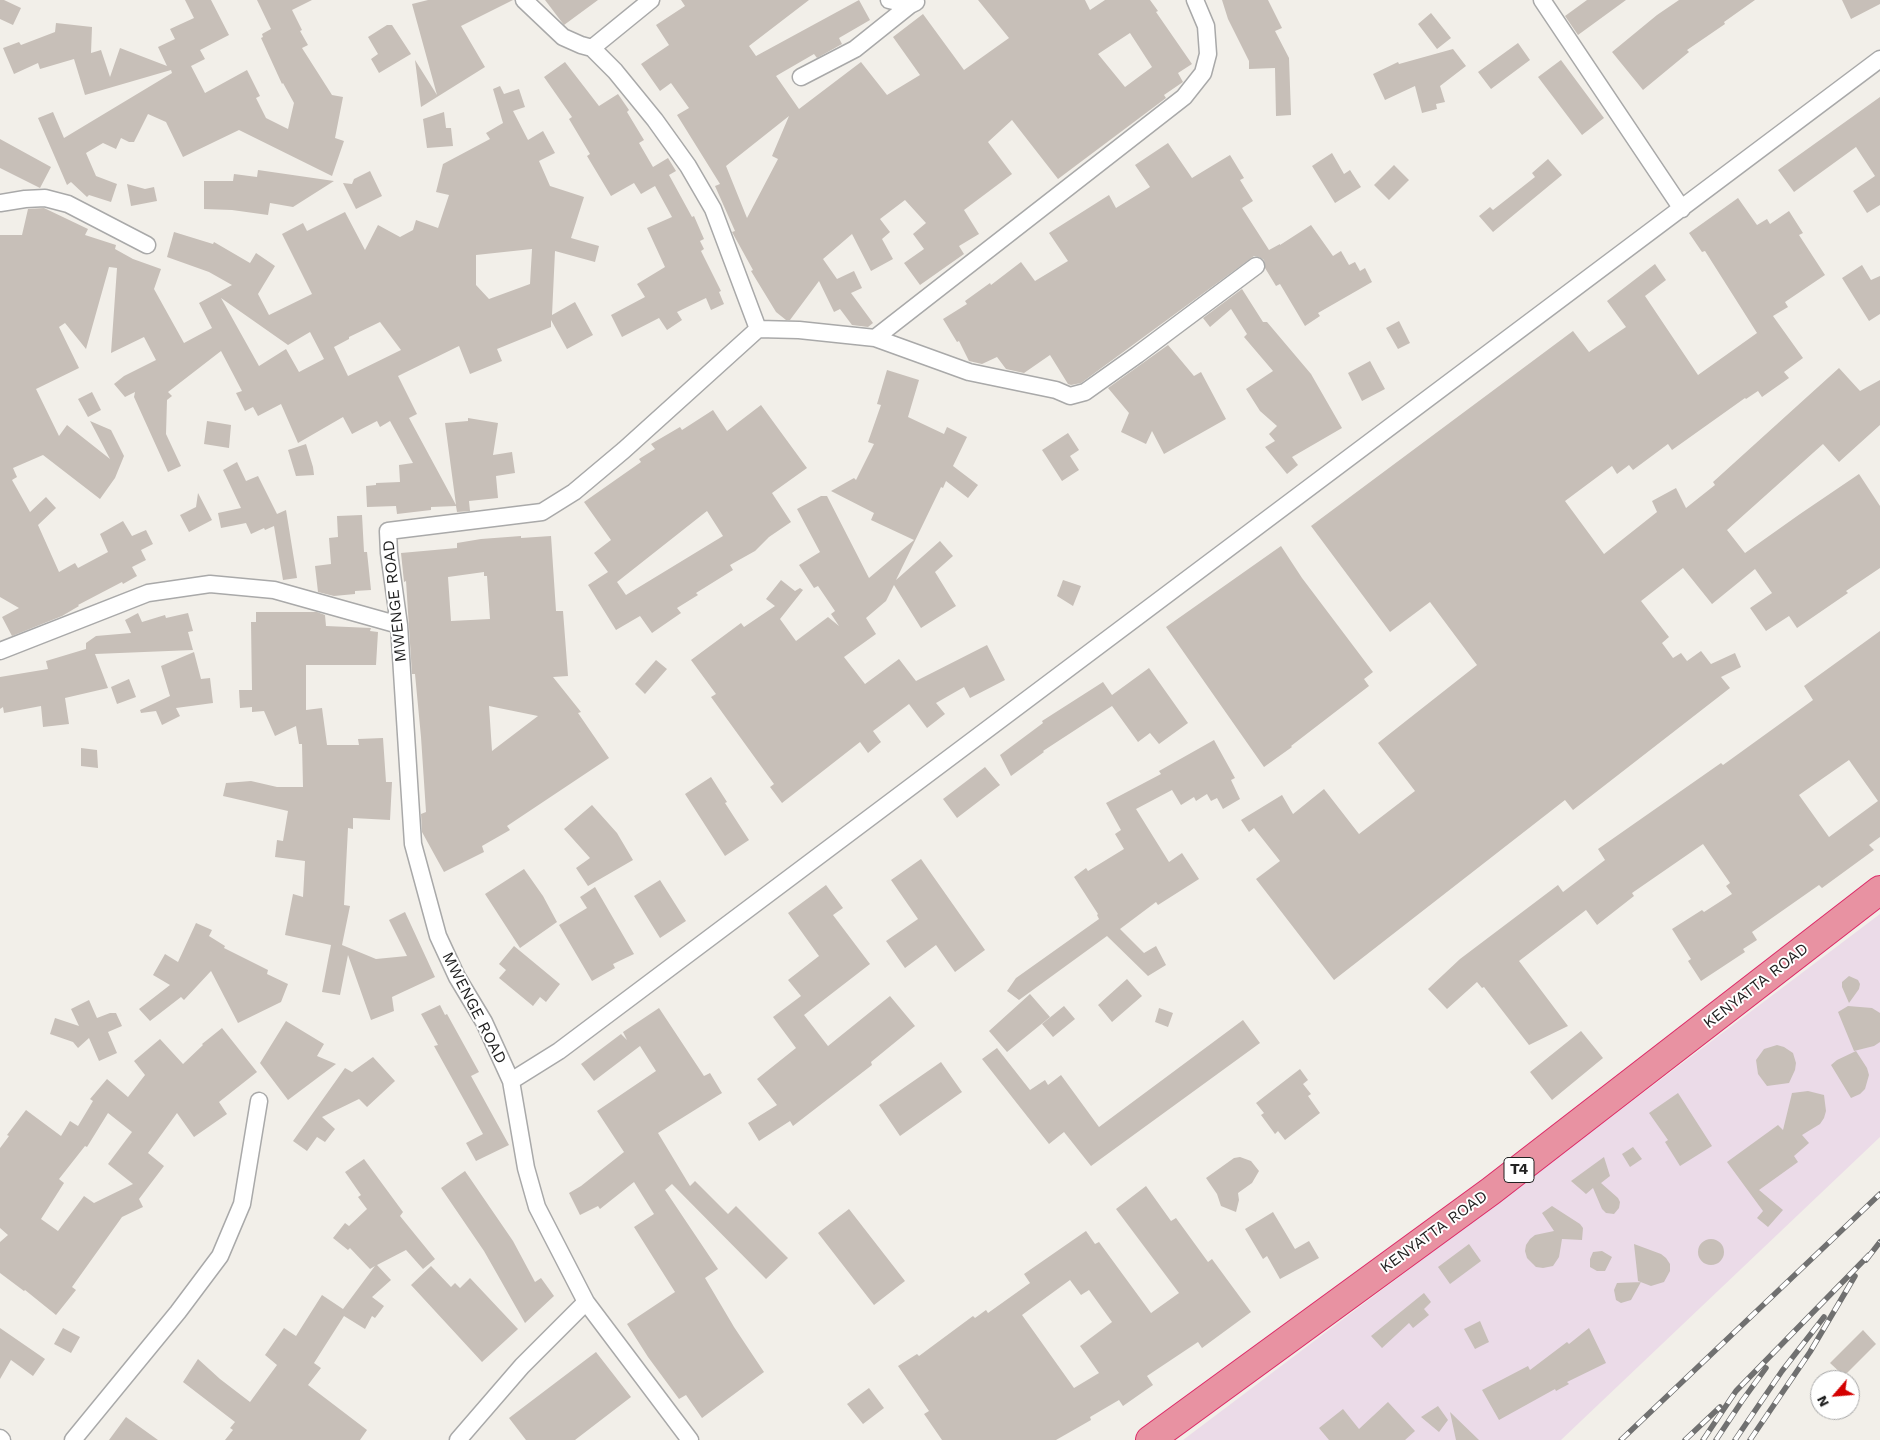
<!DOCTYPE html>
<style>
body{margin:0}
#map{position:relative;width:1880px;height:1440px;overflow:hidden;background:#f2efe9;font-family:"Work Sans",sans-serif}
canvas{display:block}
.north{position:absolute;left:1810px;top:1370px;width:50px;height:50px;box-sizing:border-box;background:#fff;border:1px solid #a7a7a7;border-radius:50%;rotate:243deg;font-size:14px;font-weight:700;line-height:20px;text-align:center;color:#222}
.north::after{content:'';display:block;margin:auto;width:18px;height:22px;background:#d40000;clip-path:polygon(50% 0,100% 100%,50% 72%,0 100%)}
</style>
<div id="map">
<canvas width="1880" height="1440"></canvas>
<div class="north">N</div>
</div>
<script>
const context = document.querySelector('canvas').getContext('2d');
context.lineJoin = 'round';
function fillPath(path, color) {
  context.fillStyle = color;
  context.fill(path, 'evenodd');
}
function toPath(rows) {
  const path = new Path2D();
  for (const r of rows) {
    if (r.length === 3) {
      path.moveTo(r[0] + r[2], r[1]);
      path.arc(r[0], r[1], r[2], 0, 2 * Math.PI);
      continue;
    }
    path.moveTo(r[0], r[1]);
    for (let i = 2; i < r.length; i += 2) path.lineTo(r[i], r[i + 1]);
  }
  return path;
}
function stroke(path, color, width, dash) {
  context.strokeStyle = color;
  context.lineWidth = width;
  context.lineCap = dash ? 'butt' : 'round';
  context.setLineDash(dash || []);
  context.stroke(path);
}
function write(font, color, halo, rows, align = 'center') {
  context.font = font + ' "Work Sans",sans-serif';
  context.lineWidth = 4;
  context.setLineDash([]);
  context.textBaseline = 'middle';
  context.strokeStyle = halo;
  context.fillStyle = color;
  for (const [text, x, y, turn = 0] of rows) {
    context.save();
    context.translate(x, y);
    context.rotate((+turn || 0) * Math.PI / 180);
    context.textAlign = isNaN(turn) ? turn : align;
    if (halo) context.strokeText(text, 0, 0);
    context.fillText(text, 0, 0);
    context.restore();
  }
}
const industrial = toPath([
 [1880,914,1880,1137,1561,1440,1183,1440]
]);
const building = toPath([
 [0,0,4,0,21,8,13,25,0,19],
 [185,0,211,0,229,35,200,50,205,59,191,66,205,93,247,70,260,96,256,98,266,118,288,129,294,103,283,83,282,84,261,38,263,37,262,34,271,29,257,0,312,0,292,10,302,30,300,31,308,45,302,48,332,95,343,97,335,138,344,141,332,176,239,130,183,157,166,122,148,114,134,142,129,142,121,138,116,149,103,143,86,153,96,176,117,184,111,202,89,195,87,197,71,182,67,185,38,118,53,112,64,138,172,73,171,70,85,95,74,59,40,69,38,63,14,74,3,48,19,42,21,45,55,32,56,23,92,27,91,53,101,50,110,77,120,48,167,66,158,47,175,39,170,29,194,18],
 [428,0,513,0,461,26,485,67,421,107,415,60,437,95,412,4],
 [545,0,598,0,564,25],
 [681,0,809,0,749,46,756,56,859,0,870,20,839,38,842,44,817,58,814,54,776,76,799,109,861,62,887,95,920,75,893,37,923,14,964,70,1009,38,978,0,1085,0,1090,10,1105,0,1150,0,1158,11,1156,12,1192,64,1178,73,1183,82,1164,95,1166,98,1058,179,1012,120,988,142,1012,174,964,210,979,234,959,246,964,254,920,285,904,263,924,249,913,234,926,223,905,200,880,219,890,232,882,239,893,259,871,271,852,234,823,259,837,279,854,271,862,288,851,293,873,323,868,327,852,325,840,309,834,312,819,281,790,320,786,320,776,312,751,271,753,270,732,232,735,231,715,186,720,184,677,115,689,108,671,83,660,91,641,64,669,45,656,25,685,6],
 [1130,33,1152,67,1125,87,1098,54],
 [789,116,772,156,778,159,747,218,726,166],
 [1222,0,1268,0,1282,28,1275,31,1289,58,1291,115,1276,116,1275,68,1249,69,1249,61,1228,19],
 [1587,0,1626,0,1578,35,1565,16],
 [1679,0,1755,0,1724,22,1725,24,1687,50,1689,52,1643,90,1612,52,1657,15],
 [1842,0,1880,0,1880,4,1851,19],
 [1431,13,1451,38,1437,49,1418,24],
 [387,25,392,25,411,54,379,73,371,59,378,54,368,37],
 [1518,43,1530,60,1491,89,1478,72],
 [1453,49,1466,66,1440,86,1445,102,1436,104,1437,109,1422,113,1415,86,1385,100,1373,74,1398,62,1399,64],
 [1561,60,1604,118,1582,135,1538,77],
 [565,62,599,106,618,94,629,110,627,112,644,140,639,143,653,167,668,158,676,171,669,175,692,217,694,216,704,239,700,241,704,249,701,251,721,291,719,292,724,304,711,310,706,298,677,312,682,320,667,330,659,318,622,337,611,315,645,297,637,284,665,267,647,228,672,217,655,186,641,194,634,183,611,196,587,156,590,154,569,119,572,117,544,77],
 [500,86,504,94,519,89,525,107,513,111,528,140,543,131,555,153,539,161,550,186,584,197,571,238,599,246,595,262,555,251,552,315,575,302,593,335,567,349,551,320,551,327,497,349,502,361,470,374,459,346,398,376,417,414,409,418,456,505,445,423,468,421,468,418,498,423,493,455,512,452,515,473,496,476,498,498,469,501,470,511,457,512,456,506,431,507,431,510,397,514,396,506,367,507,366,486,376,485,376,483,400,482,399,465,413,463,390,421,380,427,377,421,352,434,343,417,298,443,281,404,258,416,253,407,245,411,236,393,242,391,221,351,168,392,172,396,167,400,166,434,181,466,168,472,134,397,135,392,125,397,114,384,124,376,156,360,144,337,111,353,117,268,109,267,86,349,65,323,59,327,79,368,36,389,59,436,67,425,110,459,90,421,111,430,124,456,115,478,100,499,43,455,13,468,17,477,12,480,30,512,46,497,56,508,38,525,59,572,75,563,78,568,108,552,100,534,123,521,132,536,146,530,153,544,141,550,146,560,132,567,137,576,123,584,122,582,78,605,79,606,62,616,12,636,2,617,19,608,0,597,0,235,22,235,28,209,44,208,88,229,85,235,116,245,115,249,133,259,161,269,154,289,184,343,212,328,199,303,232,285,209,272,167,257,174,232,213,244,214,242,250,263,256,253,275,266,258,294,269,315,312,294,282,234,303,223,307,231,345,212,365,250,378,225,400,237,413,230,416,220,438,228,449,195,436,192,443,164,490,139,486,133,503,123,493,89],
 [532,249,530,284,489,299,476,285,476,255],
 [221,298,288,345,310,332,324,359,299,372,286,349,259,366],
 [380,322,401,350,348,376,334,347,349,339,349,337],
 [1880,97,1880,205,1867,213,1853,191,1875,176,1856,147,1794,192,1778,170],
 [444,112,446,128,451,128,453,146,427,148,423,119],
 [0,139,51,167,40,188,0,168],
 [1168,143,1192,178,1230,155,1244,178,1240,180,1253,201,1242,208,1269,250,1280,244,1280,245,1311,225,1333,256,1341,251,1349,265,1355,262,1360,271,1365,268,1372,282,1318,313,1320,316,1305,326,1280,284,1276,286,1265,268,1264,260,1259,257,1254,256,1081,383,1071,385,1068,384,1050,355,1024,373,1006,369,997,357,982,364,969,361,959,341,957,342,943,319,967,304,965,301,990,283,991,285,1021,262,1035,281,1068,261,1049,233,1109,195,1116,208,1150,187,1135,165],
 [1332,153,1344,174,1350,170,1361,187,1335,203,1312,166],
 [1548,159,1562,175,1493,232,1479,216,1490,207,1493,210,1535,177,1532,173],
 [1394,165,1409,180,1389,200,1374,185],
 [258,170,334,181,293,207,270,203,268,215,232,210,204,209,204,181,233,181,234,174,257,177],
 [370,171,382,196,356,209,343,183,352,184,354,179],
 [127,184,145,189,154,187,157,201,131,206],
 [1738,198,1757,225,1767,219,1770,224,1789,211,1803,233,1799,235,1825,275,1785,302,1788,307,1773,316,1803,358,1784,372,1789,378,1762,397,1758,391,1746,399,1745,398,1672,450,1668,444,1633,470,1629,465,1617,474,1612,466,1565,501,1604,554,1657,512,1652,501,1676,488,1686,508,1715,485,1713,482,1839,368,1860,391,1880,380,1880,425,1839,462,1823,444,1727,530,1745,553,1800,514,1859,474,1880,506,1880,568,1846,591,1848,593,1797,628,1789,616,1766,631,1750,608,1772,593,1755,569,1712,604,1683,568,1641,601,1669,637,1662,643,1673,658,1681,653,1687,661,1701,651,1711,664,1735,653,1741,667,1721,677,1730,688,1573,810,1565,800,1334,980,1256,879,1280,861,1254,828,1249,832,1241,820,1282,795,1293,814,1324,789,1359,834,1415,791,1378,743,1477,665,1430,602,1390,632,1311,526,1573,331,1589,352,1626,327,1607,301,1655,264,1666,280,1645,296,1698,375,1757,333,1705,251,1702,252,1689,233],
 [1862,265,1871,280,1880,276,1880,314,1869,321,1842,278],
 [1242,289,1263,322,1267,322,1311,374,1342,428,1292,457,1298,465,1287,474,1265,447,1275,441,1269,434,1277,426,1260,411,1246,389,1273,371,1244,337,1247,334,1231,309,1210,327,1203,318],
 [1399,321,1410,343,1398,349,1386,328],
 [1168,345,1194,376,1201,372,1226,419,1164,454,1152,431,1146,444,1121,432,1129,413,1108,388],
 [1370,361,1385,389,1362,401,1348,373],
 [887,370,919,380,908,417,944,434,947,427,967,437,953,466,978,485,968,498,946,481,943,488,941,487,896,580,940,541,953,556,935,572,956,606,921,628,894,585,886,601,866,618,876,634,844,657,865,684,899,659,916,681,987,645,1005,680,970,698,964,687,936,703,945,714,927,728,909,704,873,731,881,742,868,753,860,742,782,803,770,787,774,784,711,697,716,694,691,660,741,623,744,627,775,606,766,599,781,580,795,591,800,588,803,590,780,619,796,641,828,617,839,626,831,614,835,611,818,586,814,588,799,565,820,552,797,509,821,496,827,496,869,578,914,540,871,520,874,513,831,491,854,478,856,480,874,444,868,442,881,405,877,404],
 [92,392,101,410,88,417,78,399],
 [761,405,807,468,772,493,791,522,769,537,755,551,730,565,733,570,696,593,698,595,677,608,681,613,652,633,640,616,616,630,588,585,608,572,594,553,611,540,584,502,641,462,639,459,655,449,651,444,680,427,682,430,713,410,727,431],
 [707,511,723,536,626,595,617,582],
 [207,421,231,425,229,448,204,444],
 [1068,433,1079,450,1070,456,1079,470,1062,481,1042,450],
 [306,444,313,467,314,475,296,476,288,450],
 [237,462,246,481,258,476,277,514,286,510,297,578,283,580,274,526,265,530,264,528,251,534,246,523,221,528,218,513,241,508,223,470],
 [198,493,212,520,189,532,180,515,196,507],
 [362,515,364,552,367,552,371,590,355,591,355,594,334,596,318,592,315,566,331,564,329,538,338,537,337,516],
 [521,536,521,538,551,536,556,611,563,611,568,676,553,677,581,712,578,713,609,758,507,826,510,830,482,846,484,852,444,872,422,832,421,814,426,812,421,737,415,674,412,674,406,581,404,582,401,553,457,548,457,543,481,539],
 [484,572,484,576,487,576,490,619,451,621,448,577],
 [489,706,538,716,492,751],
 [1281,546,1302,578,1373,672,1364,679,1369,686,1291,746,1292,747,1264,767,1166,627],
 [1063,580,1081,586,1073,606,1057,596],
 [256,612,317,612,325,615,326,626,371,628,370,631,378,632,376,665,306,665,306,710,322,708,327,745,359,745,358,739,383,738,386,782,392,782,390,820,353,818,353,829,348,828,344,905,350,906,342,945,376,959,407,956,389,920,405,912,435,977,392,997,394,1011,371,1020,348,955,340,995,322,992,331,945,285,935,293,894,303,897,305,861,275,857,277,840,283,841,288,811,223,796,226,783,251,781,277,787,303,787,302,744,299,744,296,726,275,736,264,711,252,712,252,707,240,708,239,690,252,690,251,622,256,622],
 [138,613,142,622,165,615,166,618,188,613,193,631,188,632,193,650,95,654,108,688,65,698,69,724,43,727,41,706,4,713,3,707,0,709,0,677,48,669,46,661,86,649,86,643,96,636,131,633,125,620],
 [1880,631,1880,837,1869,845,1874,850,1822,888,1819,885,1752,932,1757,940,1743,949,1745,952,1701,981,1688,961,1691,959,1672,929,1702,910,1704,912,1732,894,1726,886,1730,883,1703,844,1632,893,1634,896,1597,925,1586,910,1519,961,1568,1026,1529,1045,1484,987,1482,988,1477,982,1447,1009,1428,989,1460,959,1558,885,1563,892,1605,860,1598,849,1721,763,1723,765,1813,700,1804,686],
 [1849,760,1878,801,1829,837,1799,795],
 [194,652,201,679,210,678,213,703,176,708,180,716,162,725,156,711,141,713,140,710,170,696,161,666],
 [656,660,667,669,645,694,635,684],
 [1149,668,1188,723,1159,744,1150,733,1138,742,1112,706,1043,751,1044,752,1011,776,1000,755,1043,723,1042,721,1103,682,1112,695],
 [129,679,136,697,117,704,111,687],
 [1214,740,1235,778,1231,780,1240,799,1223,809,1217,798,1211,801,1207,794,1196,801,1194,797,1181,805,1172,790,1136,809,1169,862,1182,853,1199,879,1158,905,1156,902,1120,929,1144,953,1156,946,1166,965,1148,976,1107,936,1019,1000,1007,991,1016,978,1099,919,1097,915,1098,914,1074,877,1086,868,1088,871,1124,849,1115,834,1121,830,1106,803,1161,774,1159,771],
 [81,748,97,750,98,768,81,766],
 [985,767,1000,785,957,818,943,799],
 [711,777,727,802,725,803,749,840,725,856,685,794],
 [592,805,617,833,633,860,588,886,576,868,590,858,564,829],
 [921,859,985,950,955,972,936,945,905,968,886,941,918,919,891,880],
 [524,869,543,896,557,922,520,948,485,894],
 [660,880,686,921,660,938,634,896],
 [826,885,843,908,833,915,870,964,804,1015,828,1046,890,996,915,1026,871,1062,872,1065,793,1126,790,1121,759,1141,748,1123,777,1105,757,1079,796,1048,773,1017,801,996,788,980,819,956,788,913],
 [595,887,634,954,613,964,615,968,592,981,559,925,587,908,580,897],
 [196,923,212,930,209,936,225,946,224,948,268,970,267,974,288,984,281,1002,238,1023,211,971,184,1000,181,997,150,1021,139,1009,170,985,153,975,165,954,178,962],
 [514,946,560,984,546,1002,540,997,533,1006,499,978,506,970,499,964],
 [1849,976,1858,980,1860,984,1859,989,1849,1003,1842,987,1842,982],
 [1127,979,1142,996,1112,1022,1098,1005],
 [1030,994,1050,1017,1007,1052,989,1031],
 [89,1000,97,1018,110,1013,116,1013,122,1026,108,1032,117,1053,99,1061,89,1038,78,1048,73,1042,50,1034,55,1018,79,1026,71,1009],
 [440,1005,445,1015,447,1014,479,1072,471,1076,509,1145,476,1161,466,1143,483,1134,434,1046,438,1045,421,1014],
 [1064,1006,1075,1019,1053,1037,1042,1024],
 [1848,1006,1872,1008,1880,1013,1880,1042,1874,1046,1854,1051,1838,1012],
 [659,1008,704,1076,710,1073,722,1093,658,1133,690,1186,695,1181,728,1214,736,1206,788,1258,766,1279,672,1184,665,1190,718,1269,705,1278,734,1327,764,1372,702,1418,686,1395,679,1399,648,1357,627,1324,675,1292,634,1227,654,1214,634,1182,600,1209,598,1206,580,1215,569,1193,581,1186,624,1152,597,1111,656,1071,640,1046,594,1081,581,1064,621,1034,627,1040,623,1032],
 [1159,1008,1173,1013,1168,1027,1155,1022],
 [1243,1020,1260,1043,1091,1166,1064,1132,1049,1144,982,1059,997,1048,1030,1090,1045,1080,1048,1085,1061,1075,1099,1127],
 [286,1021,324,1044,317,1056,336,1064,288,1100,260,1063],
 [222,1028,257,1072,219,1102,227,1114,194,1137,177,1113,148,1153,164,1166,139,1199,143,1207,122,1217,72,1287,76,1290,56,1315,25,1290,24,1291,0,1273,0,1242,8,1235,0,1228,0,1148,9,1136,7,1135,26,1110,61,1136,70,1121,78,1126,93,1101,90,1099,107,1079,128,1097,145,1075,134,1061,160,1039,183,1064,203,1045,202,1044],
 [108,1113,132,1132,108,1164,133,1184,94,1203,84,1196,58,1231,41,1219,64,1183,59,1179,85,1146,87,1147],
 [1581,1031,1603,1058,1552,1100,1530,1072],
 [1777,1045,1784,1047,1793,1053,1796,1063,1795,1070,1789,1083,1767,1086,1758,1074,1756,1060,1764,1049],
 [1856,1051,1867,1068,1869,1075,1865,1089,1860,1094,1851,1098,1831,1065,1837,1060],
 [373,1057,395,1081,367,1107,359,1099,322,1117,335,1129,325,1142,317,1137,307,1151,293,1141,345,1068,352,1072],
 [941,1062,962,1092,900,1136,879,1105],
 [1300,1069,1308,1080,1303,1084,1311,1094,1308,1096,1320,1113,1285,1140,1278,1131,1275,1134,1261,1115,1264,1113,1256,1103],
 [1808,1091,1824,1095,1826,1111,1824,1118,1820,1124,1802,1135,1809,1143,1794,1156,1798,1162,1759,1190,1783,1210,1768,1227,1757,1218,1763,1211,1727,1162,1778,1125,1783,1130,1792,1093],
 [1678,1093,1712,1146,1680,1166,1665,1142,1668,1140,1649,1113],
 [1633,1147,1642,1159,1630,1167,1622,1154],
 [1240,1157,1251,1161,1259,1171,1252,1183,1238,1193,1239,1200,1236,1212,1221,1206,1217,1194,1206,1178,1234,1158],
 [1604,1157,1610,1176,1601,1183,1618,1198,1620,1202,1619,1208,1614,1214,1606,1213,1602,1209,1593,1188,1586,1194,1571,1181],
 [364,1159,403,1212,400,1216,435,1259,423,1269,406,1250,377,1265,391,1280,372,1297,384,1306,375,1318,372,1316,365,1329,344,1316,314,1363,321,1368,308,1385,367,1430,360,1440,225,1440,233,1430,230,1428,235,1422,183,1382,198,1359,220,1379,250,1402,277,1365,265,1355,284,1328,296,1336,322,1295,343,1309,375,1266,370,1269,350,1248,348,1250,333,1238,345,1223,349,1226,367,1209,358,1197,361,1195,345,1172],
 [465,1171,513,1241,535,1282,541,1278,554,1296,525,1323,484,1251,441,1188],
 [1146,1186,1171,1221,1176,1218,1208,1262,1212,1259,1251,1312,1202,1348,1198,1342,1147,1376,1153,1385,1123,1406,1119,1400,1090,1417,1091,1420,1056,1440,942,1440,924,1414,929,1411,898,1366,917,1354,919,1356,973,1316,975,1318,986,1310,988,1313,1030,1283,1024,1274,1086,1231,1095,1244,1099,1242,1151,1313,1179,1293,1116,1209],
 [1070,1280,1081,1295,1089,1290,1112,1322,1080,1346,1099,1373,1074,1388,1022,1315],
 [1552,1206,1580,1224,1583,1228,1582,1240,1562,1239,1559,1257,1553,1266,1543,1268,1536,1267,1527,1258,1525,1251,1526,1245,1530,1239,1535,1235,1554,1231,1542,1213],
 [849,1209,905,1281,874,1305,818,1233],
 [1273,1212,1295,1249,1309,1241,1319,1258,1280,1279,1267,1256,1263,1259,1245,1229],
 [1711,1252,13],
 [1469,1244,1481,1261,1450,1284,1438,1267],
 [1634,1244,1661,1254,1666,1258,1670,1264,1670,1271,1664,1282,1651,1286,1638,1281],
 [1602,1251,1612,1257,1605,1271,1597,1271,1590,1267,1590,1259,1593,1252],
 [431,1266,451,1287,455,1283,460,1288,470,1278,518,1329,482,1362,411,1285],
 [1641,1282,1631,1300,1621,1303,1616,1300,1614,1290,1617,1283],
 [1424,1293,1431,1302,1424,1309,1429,1315,1413,1328,1409,1323,1382,1348,1371,1336],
 [1480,1321,1489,1342,1475,1349,1464,1329],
 [0,1328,45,1359,33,1376,11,1360,0,1379],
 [63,1328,80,1337,71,1353,54,1344],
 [1589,1328,1606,1363,1567,1382,1569,1384,1556,1391,1555,1389,1499,1420,1482,1390,1528,1366,1530,1370,1567,1342,1569,1344],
 [1863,1330,1876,1344,1844,1376,1830,1363],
 [596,1352,631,1397,575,1440,526,1440,509,1418],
 [869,1388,884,1408,863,1424,847,1404],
 [1388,1402,1415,1431,1405,1440,1329,1440,1319,1428,1343,1409,1359,1429],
 [1438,1406,1448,1420,1439,1432,1421,1417],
 [1450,1412,1479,1440,1456,1440],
 [126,1417,158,1440,109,1440]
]);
const street = toPath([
 [524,0,563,37,581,45,592,48,615,71,655,120,688,166,713,209,758,329],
 [889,0,910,5,916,2],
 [1542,0,1682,209],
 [592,48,651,0],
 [801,77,855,49,910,5],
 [0,203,25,199,45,198,68,204,147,245],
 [875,338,1184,97,1203,73,1208,54,1206,26,1195,0],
 [0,651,148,593,210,584,274,590,399,625],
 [511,1081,559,1051,1880,59],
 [0,1438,2,1440],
 [73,1440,178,1312,220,1256,242,1204,259,1101],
 [458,1440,522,1366,586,1302],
 [690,1440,586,1302,537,1207,526,1168,511,1081,484,1022,457,977,438,936,413,844,399,625,389,553,388,531,542,512,574,492,624,450,758,329,799,330,875,338,969,372,1056,390,1070,396,1085,392,1137,355,1256,266]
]);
const highway = toPath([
 [1150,1440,1491,1191,1880,890]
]);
const rail = toPath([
 [1866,1260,1880,1242],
 [1621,1440,1880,1194],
 [1685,1440,1720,1407],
 [1703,1440,1736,1391,1869,1255],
 [1716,1440,1742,1401,1766,1368],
 [1735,1440,1782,1371,1824,1317],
 [1750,1440,1810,1352,1855,1276]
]);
const shields = [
 [1519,1170,30]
];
const shieldNames = [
 ["T4",1519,1170]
];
const streetNames = [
 ["MWENGE ROAD",395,601,-96],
 ["KENYATTA ROAD",1756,986,-38],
 ["MWENGE ROAD",474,1008,63],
 ["KENYATTA ROAD",1434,1232,-36]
];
fillPath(industrial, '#ebdbe8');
fillPath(building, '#c7bfb8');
stroke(street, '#a9a9a9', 19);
stroke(highway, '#dc2a67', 30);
stroke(street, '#fff', 16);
stroke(highway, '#e892a2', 28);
stroke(rail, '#707070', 5.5);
stroke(rail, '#fff', 4, [11]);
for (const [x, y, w] of shields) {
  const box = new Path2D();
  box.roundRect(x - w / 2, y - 12.5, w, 25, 4);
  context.fillStyle = '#fff';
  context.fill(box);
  stroke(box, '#222', 1);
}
write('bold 15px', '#222', null, shieldNames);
write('16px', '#222', '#fff', streetNames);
</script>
